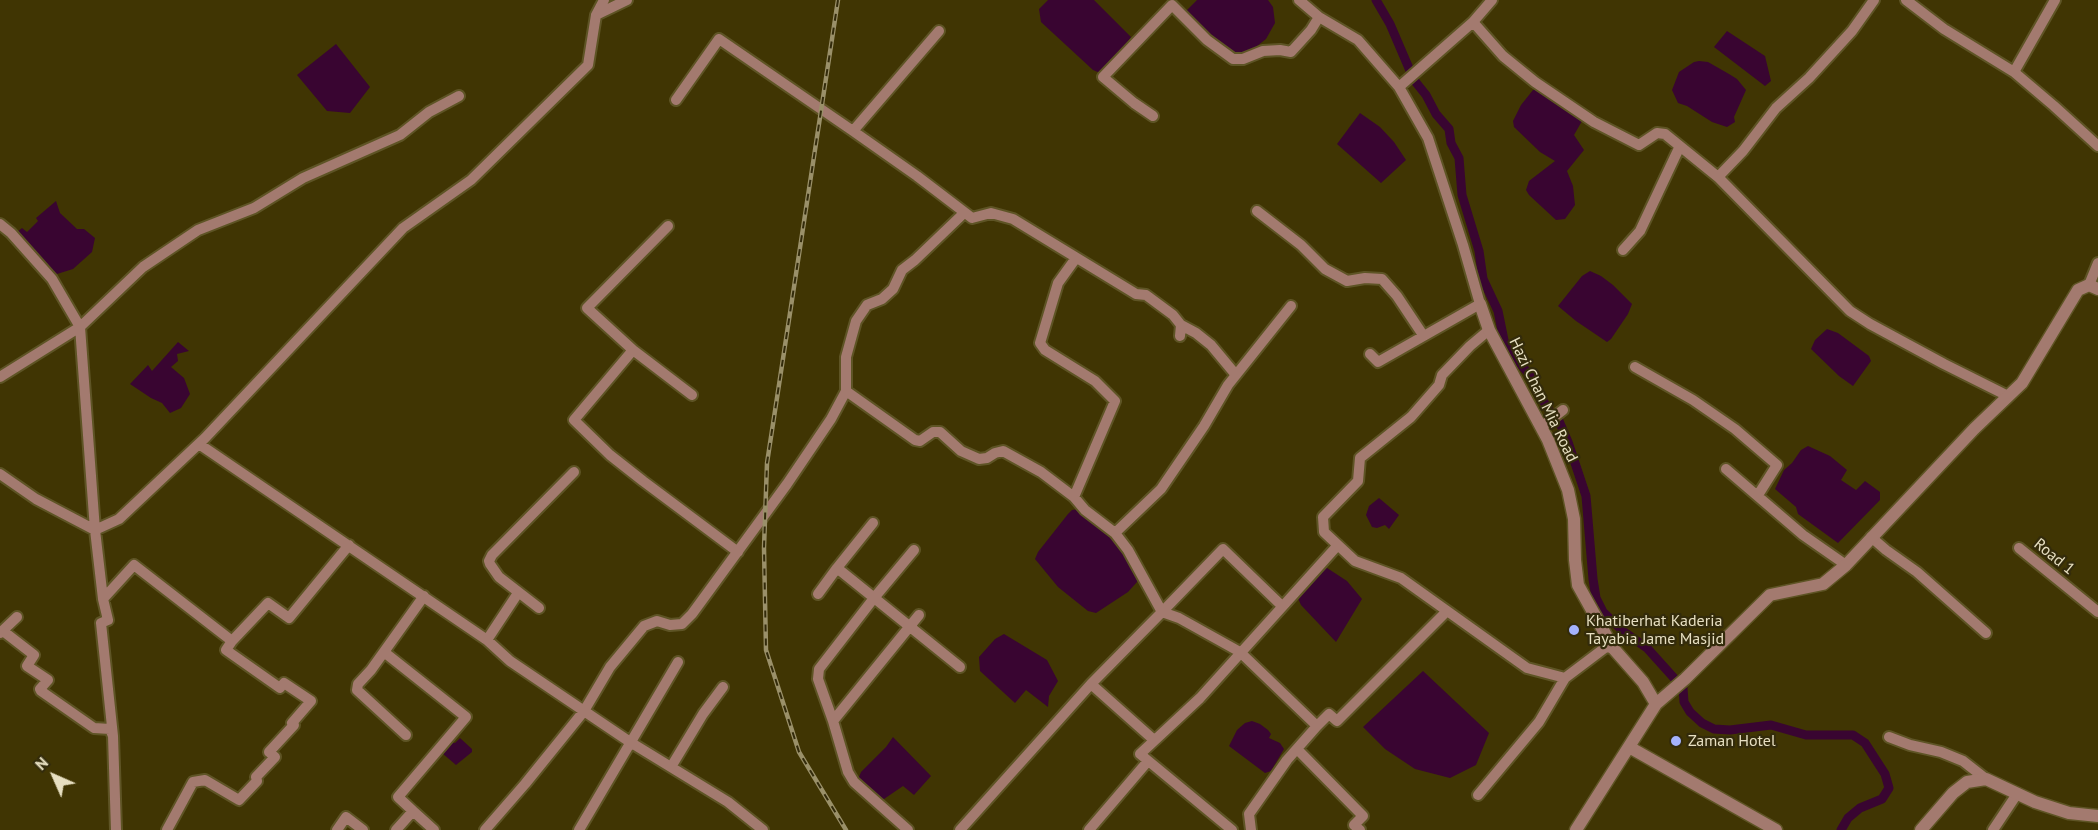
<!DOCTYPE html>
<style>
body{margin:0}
#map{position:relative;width:2098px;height:830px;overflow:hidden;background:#403503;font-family:"PT Sans",sans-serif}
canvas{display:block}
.north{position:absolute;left:24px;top:746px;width:60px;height:60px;-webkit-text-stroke:4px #332b0b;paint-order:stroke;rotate:315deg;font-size:16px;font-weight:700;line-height:24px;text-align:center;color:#e7dfc1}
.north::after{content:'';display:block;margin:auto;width:21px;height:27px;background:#e7dfc1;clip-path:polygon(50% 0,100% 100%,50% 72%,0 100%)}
</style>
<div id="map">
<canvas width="2098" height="830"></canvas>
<div class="north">N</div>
</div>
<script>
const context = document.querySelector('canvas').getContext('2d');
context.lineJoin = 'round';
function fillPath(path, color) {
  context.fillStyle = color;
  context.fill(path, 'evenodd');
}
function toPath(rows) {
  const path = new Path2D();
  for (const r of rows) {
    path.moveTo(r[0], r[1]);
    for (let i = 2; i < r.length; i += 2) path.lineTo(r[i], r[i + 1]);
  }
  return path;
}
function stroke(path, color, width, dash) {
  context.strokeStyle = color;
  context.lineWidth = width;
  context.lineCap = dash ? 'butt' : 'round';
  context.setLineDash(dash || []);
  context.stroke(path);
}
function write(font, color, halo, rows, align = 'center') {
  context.font = font + ' "PT Sans",sans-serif';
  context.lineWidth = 4.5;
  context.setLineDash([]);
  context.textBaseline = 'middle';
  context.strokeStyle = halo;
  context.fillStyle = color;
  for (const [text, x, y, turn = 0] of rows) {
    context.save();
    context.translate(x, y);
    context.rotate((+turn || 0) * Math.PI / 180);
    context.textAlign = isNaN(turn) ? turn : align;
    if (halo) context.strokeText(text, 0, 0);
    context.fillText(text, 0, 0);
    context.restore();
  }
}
const water = toPath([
 [1048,0,1094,0,1131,37,1120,52,1100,73,1093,70,1041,22,1039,9],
 [1197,0,1268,0,1273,7,1275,23,1266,39,1248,53,1234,54,1188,15,1186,11],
 [1727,31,1765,56,1771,81,1765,86,1714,47],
 [336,44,370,87,350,113,327,111,297,75],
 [1699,61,1708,62,1729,74,1737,79,1746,90,1734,117,1735,122,1727,127,1712,122,1687,106,1678,103,1672,90,1679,72,1694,62],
 [1541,89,1582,121,1574,135,1584,150,1567,171,1573,186,1575,205,1565,219,1556,220,1529,195,1526,190,1529,181,1555,161,1540,152,1514,127,1513,121,1521,105,1533,90],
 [1360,113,1380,127,1394,142,1406,160,1381,183,1337,144],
 [56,201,60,213,77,229,84,229,95,238,92,252,73,269,57,274,47,270,17,232,22,228,27,232,38,221,36,218],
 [1590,271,1601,276,1613,285,1632,304,1628,314,1611,339,1607,342,1576,321,1558,306,1582,276],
 [1827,329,1838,333,1869,356,1871,361,1853,386,1839,376,1811,349,1815,340],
 [178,342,189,351,177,354,178,361,171,367,184,378,190,394,181,408,170,413,162,403,151,398,130,384,148,365,152,371],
 [1808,446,1830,456,1847,470,1841,480,1856,490,1865,481,1880,492,1880,500,1838,543,1798,514,1796,507,1775,489,1784,470,1792,463,1801,450],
 [1379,498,1399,515,1389,529,1385,525,1377,528,1372,527,1366,515,1369,506],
 [1078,509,1104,530,1123,552,1137,577,1137,582,1128,592,1096,613,1088,611,1058,587,1035,559,1038,552,1068,514,1072,510],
 [1324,566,1347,581,1362,599,1336,642,1301,605,1295,592],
 [1004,634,1047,660,1058,681,1049,696,1048,707,1026,690,1015,703,980,671,979,657,995,639],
 [1423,671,1489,733,1476,765,1450,778,1415,769,1385,749,1363,727],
 [1252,721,1260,724,1268,730,1271,734,1269,738,1280,743,1284,749,1271,771,1265,773,1229,746,1237,730,1245,723],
 [893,737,931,776,914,795,903,786,884,799,875,800,857,782,861,772,886,747],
 [460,738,472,749,472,752,456,765,442,753,449,742,455,743]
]);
const canal = toPath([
 [1376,0,1390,24,1414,80,1426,95,1436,114,1449,129,1451,143,1459,158,1462,195,1479,251,1483,279,1498,311,1505,345,1532,378,1536,390,1551,413,1559,421,1568,442,1586,496,1593,579,1596,598,1603,612,1624,632,1647,648,1683,688,1684,702,1690,712,1702,723,1714,729,1730,730,1771,725,1806,735,1853,735,1865,743,1885,774,1889,788,1882,799,1860,808,1848,818,1841,830]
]);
const minor = toPath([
 [1299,0,1319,17,1358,40,1399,87,1428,138,1463,245,1480,304,1378,362,1370,354],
 [1906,0,1944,29,2014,72,2054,106,2098,146],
 [596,15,627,0],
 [1473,22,1503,56,1535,82,1594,122,1639,145,1657,133,1665,134,1718,177,1850,311,1870,324,1944,364,2008,396],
 [939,31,853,131,917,176,972,218,991,213,1013,219,1136,294,1146,295,1173,315,1181,325,1180,336],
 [2014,72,2055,0],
 [1399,87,1473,22,1492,0],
 [676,100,719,39,853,131],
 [1153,116,1134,103,1103,77,1172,5,1207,40,1233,59,1243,59,1263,51,1280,50,1291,52,1311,30,1319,17],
 [1718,177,1743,151,1776,108,1809,78,1852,31,1874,0],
 [1257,211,1301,245,1325,269,1347,281,1365,278,1382,279,1397,296,1423,335],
 [0,224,11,233,52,279,80,327,0,377],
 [668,226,587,308,633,350,574,420,610,455,643,481,738,552],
 [1623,250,1640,231,1680,146],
 [2089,285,2098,263],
 [1181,325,1196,333,1211,345,1236,375],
 [1489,330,1470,346,1442,375,1439,385,1411,417,1360,458,1358,481,1323,517,1324,532,1355,561,1401,578,1527,668,1565,678,1606,647,1613,648],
 [633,350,692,395],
 [1635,367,1693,400,1735,429,1777,465,1758,495],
 [846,391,915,440,920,441,933,432,940,432,961,451,979,459,987,458,995,453,1003,451,1041,472,1074,497,1085,510,1115,533,1128,550,1162,612,1223,549,1282,606],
 [1541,427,1563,410],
 [199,444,487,640,510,661,630,742,728,802,763,830],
 [1726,469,1803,535,1846,565],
 [0,474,36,499,95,530,119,519,205,438,403,228,471,180,588,65,596,15,604,0],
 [1074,497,1115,401,1095,381,1045,350,1040,343,1058,283,1076,258],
 [873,523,837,568,960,667],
 [1115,533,1161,489,1204,426,1228,385,1291,306],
 [1871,537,1886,550,1917,572,1986,633],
 [2019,548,2098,612],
 [818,594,837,568],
 [103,599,134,565,232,641,226,650,280,688,284,683,311,701,292,723,294,725,269,752,275,757,256,777,257,781,239,800,205,780,193,782,167,830],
 [539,608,499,577,490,564,489,561,492,555,574,472],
 [3,631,34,655,27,666,48,680,40,689,41,691,94,728,110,729,113,736],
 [0,633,17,617],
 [487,640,518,593],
 [232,641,268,603,289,618,349,545],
 [384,652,466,717,398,797,413,811],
 [1091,684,1154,740],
 [833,721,919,615],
 [406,735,357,690,358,684,371,670,424,596],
 [1889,737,1910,745,1941,752,1963,761,1986,779],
 [1297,749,1363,816,1354,825,1360,830],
 [671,767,703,714,723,687],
 [1478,795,1539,722,1565,678],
 [116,830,113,736,101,623,108,620,103,599,95,530,80,327,143,267,198,230,254,208,303,178,400,135,429,112,459,96],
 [337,830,346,817,363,830],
 [396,830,413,811,434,830],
 [485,830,525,784,584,711,610,667,644,626,657,621,670,625,682,624,692,614,787,484,831,419,846,391,846,357,856,321,867,305,882,299,893,289,902,270,915,260,964,213],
 [579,830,678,662],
 [908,830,854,782,848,772,833,721,818,679,819,669,874,598,914,550],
 [960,830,1091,684,1162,612,1179,618,1240,652,1317,726],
 [1089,830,1148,761],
 [1232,830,1140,754,1200,698,1338,545],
 [1251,830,1249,814,1287,760,1317,726,1329,714,1337,721,1447,611],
 [1993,830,2017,794]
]);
const tertiary = toPath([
 [1480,304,1489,330,1548,440,1568,490,1574,519,1575,560,1578,585,1613,648,1643,682,1656,704],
 [1629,747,1776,830],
 [1576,830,1656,704,1685,679,1770,595,1823,584,1846,565,1974,429,2022,383,2078,290,2089,285,2098,289],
 [1921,830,1953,793,1967,782,1986,779,2035,802,2069,813,2098,816]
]);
const rail = toPath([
 [838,0,767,463,764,548,766,650,799,752,846,830]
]);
const markers = [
 [1574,630,6,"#a4b2fc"],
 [1676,741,6,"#a4b2fc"]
];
const streetNames = [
 ["Hazi Chan Mia Road",1543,400,64],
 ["Road 1",2054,557,39]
];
const poiNames = [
 ["Khatiberhat Kaderia",1586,621],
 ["Tayabia Jame Masjid",1586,639],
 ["Zaman Hotel",1688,741]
];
fillPath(water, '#390531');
stroke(canal, '#390531', 9);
stroke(minor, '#5e5425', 14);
stroke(tertiary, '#5e5425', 15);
stroke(minor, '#a37a6f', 10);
stroke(tertiary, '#a37a6f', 12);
stroke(rail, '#9a9069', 4.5);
stroke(rail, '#332b0b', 2, [7]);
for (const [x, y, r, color] of markers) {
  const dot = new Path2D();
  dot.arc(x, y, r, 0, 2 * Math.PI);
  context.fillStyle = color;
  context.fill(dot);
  stroke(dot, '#332b0b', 2);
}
write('16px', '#e7dfc1', '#332b0b', streetNames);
write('16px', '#e7dfc1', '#332b0b', poiNames, 'left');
</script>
